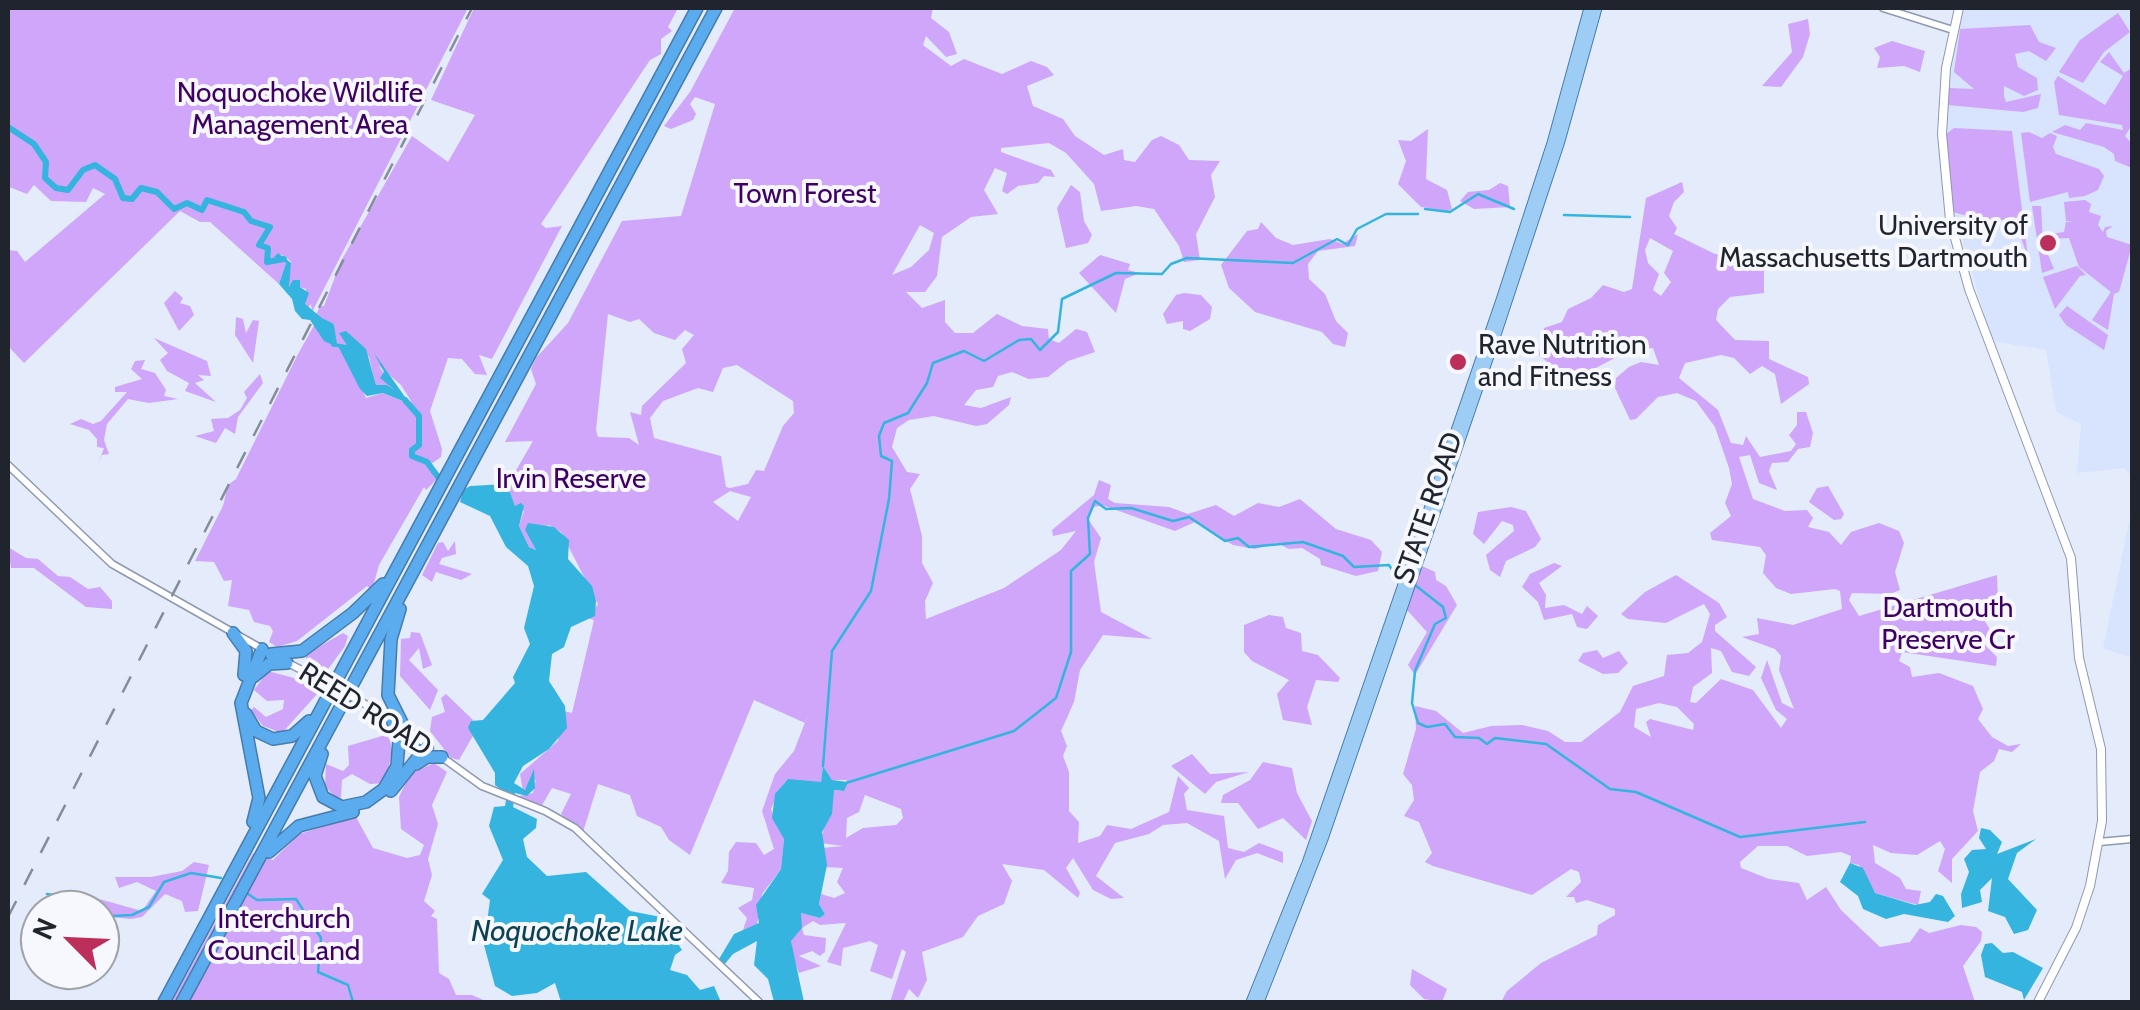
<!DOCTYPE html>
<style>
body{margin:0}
#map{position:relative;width:2140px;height:1010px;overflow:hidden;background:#e4ebfb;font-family:Cabin,sans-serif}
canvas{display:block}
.frame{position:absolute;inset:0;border:10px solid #1f242d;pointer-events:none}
.north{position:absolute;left:20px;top:890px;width:100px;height:100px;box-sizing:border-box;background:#f6f8fd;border:2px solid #a0a3aa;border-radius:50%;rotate:294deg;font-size:28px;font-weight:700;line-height:40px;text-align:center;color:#1f242d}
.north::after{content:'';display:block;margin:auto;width:35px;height:45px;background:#bd2f5b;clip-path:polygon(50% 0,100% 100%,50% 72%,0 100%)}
</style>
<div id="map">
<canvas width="2140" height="1010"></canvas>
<div class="frame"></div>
<div class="north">N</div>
</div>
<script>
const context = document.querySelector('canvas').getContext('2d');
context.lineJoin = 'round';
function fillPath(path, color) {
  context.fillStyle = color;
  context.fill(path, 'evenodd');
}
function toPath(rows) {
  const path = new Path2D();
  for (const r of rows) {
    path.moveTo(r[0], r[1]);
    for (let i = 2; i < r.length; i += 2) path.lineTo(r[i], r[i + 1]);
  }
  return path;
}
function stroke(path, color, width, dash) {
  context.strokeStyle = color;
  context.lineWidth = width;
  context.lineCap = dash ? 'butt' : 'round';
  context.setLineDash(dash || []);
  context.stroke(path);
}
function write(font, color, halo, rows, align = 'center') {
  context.font = font + ' Cabin,sans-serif';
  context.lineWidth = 8;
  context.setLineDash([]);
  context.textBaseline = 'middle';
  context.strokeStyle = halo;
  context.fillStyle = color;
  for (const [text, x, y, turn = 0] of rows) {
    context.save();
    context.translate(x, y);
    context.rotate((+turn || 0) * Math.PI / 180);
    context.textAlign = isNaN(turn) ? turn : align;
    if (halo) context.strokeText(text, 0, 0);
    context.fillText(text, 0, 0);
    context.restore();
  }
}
const built = toPath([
 [1962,8,2132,8,2132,477,2125,468,2077,473,2081,424,2056,412,2046,350,1992,341,1955,215,1948,163,1947,94],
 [2132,508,2132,656,2128,657,2103,648]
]);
const green = toPath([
 [8,8,468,8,312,312,311,304,308,308,305,304,306,289,300,287,300,280,291,287,288,284,291,262,286,257,279,254,275,258,286,263,279,284,210,222,200,222,180,211,24,363,8,346,8,250,17,251,25,262,105,194,93,188,86,202,51,201,34,185,27,194,9,187],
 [474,8,678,8,668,27,672,31,661,39,661,54,650,60,541,224,546,228,562,226,492,359,479,355,487,375,475,374,462,359,448,358,430,411,442,449,441,457,431,464,438,478,426,490,424,487,379,565,372,590,367,586,297,641,277,647,269,642,273,631,270,626,254,622,249,610,228,606,232,580,224,581,214,562,195,561,223,506,228,485,236,479,298,354,316,322,326,321,316,315,320,306,324,306,341,261,412,136,448,162,475,115,431,100],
 [322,330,332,332,335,343,353,347,346,331,369,357,376,386,399,394,378,365,401,385,411,401,409,404,383,393,366,398,360,385,361,354,337,347],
 [735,8,933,8,931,18,949,32,957,54,946,57,926,36,923,45,951,66,964,59,1002,74,1031,61,1047,67,1054,75,1027,86,1033,106,1063,119,1075,136,1104,155,1123,149,1124,160,1135,162,1152,140,1161,136,1179,145,1189,160,1220,161,1211,175,1215,197,1196,234,1200,260,1184,262,1179,246,1154,209,1136,206,1101,211,1094,184,1066,153,1049,143,1001,148,1001,152,1051,170,1055,177,1044,176,1038,183,1018,186,1007,194,1002,191,1007,173,995,168,984,190,998,214,971,217,942,237,937,276,925,292,906,292,922,308,945,300,945,322,955,333,973,333,997,314,1022,326,1048,329,1049,339,1059,343,1076,329,1087,332,1095,352,1068,361,1048,377,1029,379,1012,372,998,376,993,387,976,390,964,405,981,408,1011,397,1009,405,987,424,976,426,934,416,909,420,897,428,892,447,907,472,920,474,910,489,922,536,922,563,933,583,925,601,926,619,1004,588,1061,550,1076,531,1053,536,1052,530,1094,495,1099,480,1111,485,1108,499,1115,503,1169,507,1188,514,1216,505,1234,516,1258,503,1279,507,1300,499,1336,529,1371,540,1382,552,1378,571,1356,576,1321,565,1320,559,1302,548,1289,549,1277,543,1255,549,1233,545,1195,522,1175,531,1102,505,1094,507,1088,519,1101,538,1094,562,1101,612,1152,639,1103,635,1080,670,1074,702,1061,731,1067,746,1063,756,1069,772,1069,811,1079,822,1078,843,1100,836,1107,825,1131,829,1169,812,1178,776,1189,788,1184,794,1187,810,1224,816,1228,848,1244,852,1259,843,1283,852,1283,863,1257,853,1236,860,1225,879,1219,841,1187,823,1163,825,1149,834,1115,843,1096,876,1124,898,1111,899,1093,890,1073,858,1066,868,1080,893,1078,898,1044,870,1002,864,1012,881,1004,904,978,916,963,937,922,952,927,980,918,998,909,989,903,1002,890,1002,906,952,902,949,892,979,870,971,878,945,870,941,843,948,841,966,827,962,846,923,820,925,813,921,802,928,804,935,826,938,825,952,820,956,812,951,799,956,821,966,799,973,793,957,791,941,801,913,820,918,825,914,819,904,821,894,834,898,845,893,837,882,843,868,825,867,822,848,843,846,820,843,834,790,841,791,847,780,832,780,823,766,821,782,785,782,779,791,771,809,784,839,781,869,762,894,757,925,743,930,747,918,738,908,752,900,754,888,721,883,728,871,729,852,736,842,756,843,764,855,774,849,762,811,775,774,794,751,809,712,805,723,754,700,690,855,669,840,661,827,637,816,630,795,598,784,583,832,561,814,571,794,552,788,541,807,515,797,533,793,536,779,523,791,520,774,558,741,563,711,572,713,594,620,588,618,598,604,561,532,549,525,525,530,536,550,529,547,519,526,524,511,515,506,507,486,533,441,505,442,536,384,531,369,536,358,568,323,622,221,681,216,715,104,695,97,690,104,696,114,693,120,671,129,664,126,690,92],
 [920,225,934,233,929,250,911,267,892,275],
 [608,314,630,322,639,319,654,333,675,340,685,330,694,335,682,349,686,363,642,406,641,415,630,412,639,445,629,438,598,437,596,430],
 [737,365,793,401,794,413,783,426,764,471,756,470,748,484,730,488,726,487,721,456,654,438,650,418,663,401,698,388,713,392,723,368],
 [730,491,751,497,738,521,713,502],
 [865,795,901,809,903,818,896,825,863,828,846,838,847,818,859,812],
 [2118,13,2130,32,2104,52,2083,83,2059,72,2080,40],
 [1808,19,1810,34,1803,57,1781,87,1762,86,1792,52,1788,24],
 [2030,25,2039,42,2056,48,2046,61,2029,51,2015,54,2018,67,2037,78,2038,90,2024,96,2004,86,2004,96,2006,102,2041,94,2038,108,2023,112,1947,105,1948,88,1974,89,1954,72,1960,29],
 [1892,41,1925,51,1920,72,1904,66,1877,68,1880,57,1874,48],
 [2109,52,2124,73,2132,68,2132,125,2125,136,2132,144,2132,168,2115,161,2114,154,2104,147,2052,132,2065,125,2080,130,2086,123,2123,130,2122,125,2059,115,2054,82,2058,76,2105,105,2123,76,2100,62],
 [1954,128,2012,131,2028,257,2013,217,1992,223,1953,212,1946,134],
 [1428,129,1426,179,1447,190,1452,209,1448,211,1421,207,1398,184,1406,161,1398,140,1411,141],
 [2029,132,2042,138,2050,133,2057,136,2053,147,2056,154,2099,169,2104,176,2098,190,2085,196,2069,198,2068,192,2030,202,2021,133],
 [1682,182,1684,192,1674,202,1669,216,1677,228,1674,234,1715,254,1726,255,1734,249,1750,253,1764,267,1764,293,1730,297,1718,309,1716,320,1735,340,1769,341,1769,359,1808,377,1809,384,1781,404,1775,374,1762,366,1750,374,1734,358,1721,355,1685,363,1679,378,1718,410,1731,443,1743,445,1746,436,1760,457,1791,451,1796,444,1789,435,1797,425,1797,412,1806,412,1813,433,1810,447,1798,449,1788,462,1772,463,1769,471,1777,490,1759,483,1750,455,1739,457,1753,499,1785,511,1807,510,1813,518,1808,527,1829,532,1841,545,1851,532,1879,523,1899,531,1904,543,1895,572,1900,590,1890,594,1852,593,1849,600,1859,616,1997,575,1998,601,1976,607,1991,631,1982,642,1997,657,1996,666,1902,652,1899,661,1910,667,1912,677,1939,673,1973,686,1983,709,1978,719,1992,737,2008,746,2021,744,2012,752,1999,749,1994,761,1980,772,1973,811,1978,831,1952,859,1952,883,1938,871,1945,849,1940,841,1917,855,1891,853,1873,845,1875,863,1900,878,1906,889,1921,891,1918,905,1875,893,1859,865,1850,863,1851,856,1841,852,1807,856,1787,846,1758,846,1740,862,1741,868,1769,879,1799,883,1807,900,1826,887,1841,910,1880,947,1910,942,1920,928,1929,933,1961,925,1976,927,1982,932,1981,941,1963,966,1975,1002,1501,1002,1507,991,1541,963,1597,935,1598,925,1615,915,1615,909,1587,900,1576,903,1574,897,1566,897,1581,882,1579,872,1571,869,1532,895,1433,866,1425,862,1432,853,1419,822,1404,816,1414,800,1412,785,1403,774,1416,729,1415,706,1436,711,1463,733,1491,726,1522,725,1548,731,1565,742,1581,742,1620,712,1633,686,1664,676,1667,655,1688,653,1702,642,1710,614,1704,604,1666,623,1628,619,1621,614,1645,592,1676,575,1719,603,1727,617,1715,625,1715,631,1756,667,1749,676,1732,672,1721,651,1711,648,1712,673,1693,687,1690,702,1696,703,1721,679,1753,690,1781,728,1787,719,1776,710,1761,678,1767,660,1782,703,1794,709,1779,670,1781,656,1775,649,1742,637,1759,634,1757,618,1793,625,1842,609,1840,591,1835,589,1791,594,1776,588,1763,573,1766,555,1760,547,1712,540,1710,533,1731,516,1725,503,1732,484,1729,468,1715,427,1696,401,1677,393,1658,397,1636,419,1630,420,1615,388,1616,378,1629,367,1641,362,1659,365,1653,348,1628,351,1575,379,1563,375,1539,355,1544,328,1562,322,1568,309,1591,298,1603,285,1624,292,1632,289,1646,198],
 [1650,238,1673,251,1664,273,1671,282,1661,296,1653,290,1659,274,1648,263,1645,250],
 [1659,703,1677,707,1694,724,1693,730,1650,719,1646,722,1651,737,1634,727,1636,709],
 [1500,183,1508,186,1510,207,1474,209,1460,201,1468,192,1489,190],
 [1071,185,1080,192,1084,221,1092,235,1088,243,1066,248,1057,208],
 [2085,200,2091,204,2089,212,2101,216,2098,225,2103,232,2105,227,2113,226,2106,231,2107,237,2132,245,2119,292,2114,294,2108,330,2092,320,2111,292,2079,267,2069,238,2050,239,2048,234,2064,232,2066,222,2074,221,2066,221,2064,202],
 [2032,206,2041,206,2043,243,2054,269,2042,273],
 [1261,222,1276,238,1293,245,1330,239,1342,244,1358,234,1355,246,1318,251,1308,264,1309,279,1325,294,1336,321,1348,333,1345,347,1333,344,1322,332,1255,312,1229,288,1221,265,1247,231,1258,229],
 [1100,255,1130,264,1128,270,1140,273,1125,279,1116,313,1079,273],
 [2077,266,2086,275,2080,276,2055,309,2043,277],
 [175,291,183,298,180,303,190,306,194,315,179,331,164,303],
 [1184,293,1201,295,1212,307,1210,319,1190,331,1183,329,1183,321,1167,324,1163,314,1176,295],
 [2067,306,2108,335,2104,350,2066,325,2059,315],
 [236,317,243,319,246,333,253,320,259,321,253,363,235,335],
 [154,338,207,361,211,376,198,375,204,380,195,383,216,402,185,391,189,383,167,371,160,360,168,353],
 [145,360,141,369,155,373,166,390,164,396,178,399,149,403,128,399,107,424,104,440,109,454,102,455,98,465,104,448,97,447,97,439,89,430,70,424,81,419,93,424,101,421,127,392,115,392,115,387,142,379,131,369,135,361],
 [260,374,263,383,238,417,235,434,225,428,216,443,195,436,214,431,211,419,228,418,240,410,247,398,244,392],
 [1828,486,1844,514,1841,519,1834,520,1809,502,1817,488],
 [1511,507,1526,511,1541,539,1535,547,1506,561,1500,577,1490,570,1486,555,1514,531,1513,525,1502,521,1484,544,1473,534,1478,512],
 [455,541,456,554,442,558,439,564,472,574,461,580,436,572,432,582,422,575,438,543,443,542,448,551],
 [8,547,26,558,38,559,58,576,70,577,88,589,100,587,112,601,112,609,86,607,34,568,11,568],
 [1554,563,1562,566,1539,583,1546,595,1545,608,1564,605,1582,614,1587,606,1598,616,1587,629,1577,627,1572,614,1544,620,1538,602,1522,587,1530,574],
 [1420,565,1435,572,1436,580,1446,586,1457,605,1415,675,1408,665,1427,632,1406,609],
 [1269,615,1283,617,1286,628,1301,633,1302,651,1318,655,1340,678,1338,682,1316,680,1307,707,1312,725,1283,720,1277,694,1289,680,1252,661,1244,652,1244,625],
 [411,632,420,633,432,665,423,669,419,648,409,660,438,690,430,710,400,676,401,639,410,638],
 [343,633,348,636,345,646,326,672,306,664,306,654],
 [1597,650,1603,658,1619,651,1628,663,1618,673,1603,674,1578,661,1583,653],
 [268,671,294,678,318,693,282,733,263,726,251,710,254,707,266,717,283,709,284,700,267,701,254,690],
 [446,694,473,720,469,729,474,734,459,760,451,758,430,731,432,717,445,712,441,698],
 [389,734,392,752,385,783,370,784,352,774,342,780,341,798,334,796,325,786,326,764,343,771,349,765,348,746],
 [1192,754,1210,774,1249,772,1216,782,1205,794,1171,766],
 [1263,762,1292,768,1297,793,1312,821,1306,840,1283,818,1258,829,1238,803,1221,803,1223,795,1250,780],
 [434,763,447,772,432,805,438,824,428,859,432,875,424,901,435,911,431,916,437,919,439,973,449,979,456,995,472,995,488,1002,172,1002,253,853,273,860,299,834,356,817,373,848,407,858,420,855,424,845,401,829,399,797,410,774],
 [194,862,209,865,198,911,185,912,182,901,165,894,142,917,131,919,110,917,94,905,62,898,92,897,142,911,156,891,137,882,119,888,115,877,151,877,182,871],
 [1412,969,1447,989,1442,1002,1424,999,1410,985]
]);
const water = toPath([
 [278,253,291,263,289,287,293,280,300,280,300,287,309,293,305,304,328,323,335,343,347,345,339,333,346,331,366,349,376,385,387,385,396,391,380,378,384,372,374,353,410,404,383,393,367,396,360,389,339,348,324,341,310,320,302,319,295,311,292,299,279,284,286,263,274,257],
 [507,484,515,506,521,503,524,506,519,526,529,547,536,550,525,530,528,523,554,527,569,540,568,559,592,586,596,601,595,616,571,627,564,647,552,654,549,681,565,706,567,728,549,749,523,766,514,783,525,790,534,769,535,788,527,796,515,793,513,807,537,819,536,828,523,839,527,857,547,876,586,872,630,911,661,917,682,950,675,955,670,970,687,975,700,990,714,986,721,1002,561,1002,555,983,537,993,512,996,495,986,484,945,490,900,482,894,503,860,489,826,494,807,505,806,507,794,495,785,495,773,468,728,471,721,483,720,515,683,513,677,530,644,524,628,534,586,528,566,506,547,490,516,460,502,463,490,470,486],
 [823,766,832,780,848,782,844,791,834,790,832,814,822,832,827,865,819,904,825,914,820,918,801,913,802,928,791,941,804,1002,774,1002,768,979,754,965,757,941,733,954,724,965,719,959,734,934,759,923,756,905,781,869,784,839,772,818,775,794,788,779,821,782],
 [1981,828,1990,830,2002,842,1997,854,2036,839,2017,853,2008,879,2037,910,2028,930,2014,934,2005,917,1988,911,1992,878,1980,890,1982,902,1962,908,1961,894,1969,872,1964,859,1972,850,1986,849,1979,838],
 [1850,863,1863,868,1875,893,1915,905,1930,902,1936,894,1943,896,1955,916,1948,922,1904,914,1886,919,1863,909,1858,896,1840,882],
 [1992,943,2003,953,2013,952,2043,968,2024,1000,2022,992,1985,977,1981,955,1985,944]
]);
const stream = toPath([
 [1425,209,1450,212,1478,194,1514,209],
 [1564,215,1630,217],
 [1415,585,1443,607,1446,618,1435,624,1415,671,1412,703,1418,723,1427,727,1445,724,1455,737,1479,738,1487,744,1495,738,1546,744,1610,789,1636,792,1740,837,1865,822],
 [823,766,832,651,871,591,889,499,892,461,881,456,879,436,884,423,908,413,927,383,933,363,964,351,984,361,1019,340,1031,339,1040,350,1058,332,1062,299,1116,273,1162,274,1171,264,1187,258,1293,263,1337,239,1348,245,1357,229,1386,214,1418,214],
 [846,783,1014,731,1056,698,1071,652,1071,571,1090,554,1088,518,1095,501,1106,509,1131,508,1173,521,1189,517,1225,541,1238,538,1249,547,1303,542,1343,556,1354,567,1389,565,1398,579],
 [47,894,91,901,112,916,132,915,149,907,164,882,191,873,221,878],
 [248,894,257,900,296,899,321,938,318,972,348,985,353,1002]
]);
const river = toPath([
 [8,127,34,144,46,162,45,178,56,188,68,190,83,170,95,165,115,179,123,198,132,199,141,188,157,192,174,209,187,203,202,210,207,200,244,212,251,221,270,227,259,245,268,248,267,262,284,259],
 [323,322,331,326,334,344],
 [405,400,419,416,419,445,412,450,412,456,427,462,438,477]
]);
const tertiary = toPath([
 [1883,8,1953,30],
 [8,465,112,564,264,650],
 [288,663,325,682],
 [356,699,394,720],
 [404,727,430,748],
 [439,755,482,786,545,811,575,828,759,1002],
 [2099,842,2132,839]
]);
const secondary = toPath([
 [1959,8,1946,68,1942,134,1950,220,1969,289,2071,558,2079,658,2101,749,2102,821,2090,886,2076,928,2038,1002]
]);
const primary = toPath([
 [1251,1002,1307,863,1501,300,1552,143,1589,8],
 [1259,1002,1323,839,1489,356,1560,141,1597,8]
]);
const motorway = toPath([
 [400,609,391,639,388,695,405,729],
 [233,633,246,651,244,675],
 [271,654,302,651,353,613,383,584],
 [253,677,269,664,287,663],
 [246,714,256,731,273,739,292,736,309,721],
 [322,754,315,776,323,797,342,807,366,802,384,789,397,766,399,740,392,719],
 [416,764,427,757,442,757],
 [391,791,427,746],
 [253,822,259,798,241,703,262,649],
 [269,852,299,826,353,812],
 [164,1002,697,8],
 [182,1002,716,8]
]);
const rail = toPath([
 [8,917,472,8]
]);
const tertiaryBridge = toPath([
 [325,682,356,699]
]);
const markers = [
 [2048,243,10,"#bd2f5b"],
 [1458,362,10,"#bd2f5b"]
];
const parkNames = [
 ["Noquochoke Wildlife",300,94],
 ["Management Area",300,126],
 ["Town Forest",805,195],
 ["Irvin Reserve",571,480],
 ["Dartmouth",1948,609],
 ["Preserve Cr",1948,641],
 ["Interchurch",284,920],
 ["Council Land",284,952]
];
const poiNames = [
 ["University of",2028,227],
 ["Massachusetts Dartmouth",2028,259],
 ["Rave Nutrition",1478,346,"left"],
 ["and Fitness",1478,378,"left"]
];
const streetNames = [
 ["STATE ROAD",1429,508,-71],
 ["REED ROAD",365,710,32]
];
const waterNames = [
 ["Noquochoke Lake",577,932]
];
fillPath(built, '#d8e4fe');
fillPath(green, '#cfa6fa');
fillPath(water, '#34b4de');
stroke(stream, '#34b4de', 2.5);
stroke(river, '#34b4de', 6);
stroke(tertiary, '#8e99b0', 9);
stroke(secondary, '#8e99b0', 10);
stroke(primary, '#467cab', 11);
stroke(motorway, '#467cab', 14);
stroke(tertiary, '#fff', 6);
stroke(secondary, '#fff', 8);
stroke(primary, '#9dcdf5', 9);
stroke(motorway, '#5bacef', 11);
stroke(rail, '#868c99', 2.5, [18, 18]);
stroke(tertiaryBridge, '#8e99b0', 9, []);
stroke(tertiaryBridge, '#fff', 6);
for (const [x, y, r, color] of markers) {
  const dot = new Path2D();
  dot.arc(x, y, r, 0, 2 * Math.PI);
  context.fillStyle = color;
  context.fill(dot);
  stroke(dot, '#f6f8fd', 4);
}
write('28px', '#3f0064', '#f6f8fd', parkNames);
write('28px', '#1f242d', '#f6f8fd', poiNames, 'right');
write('28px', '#1f242d', '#f6f8fd', streetNames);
write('italic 30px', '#0c4254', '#f6f8fd', waterNames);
</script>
